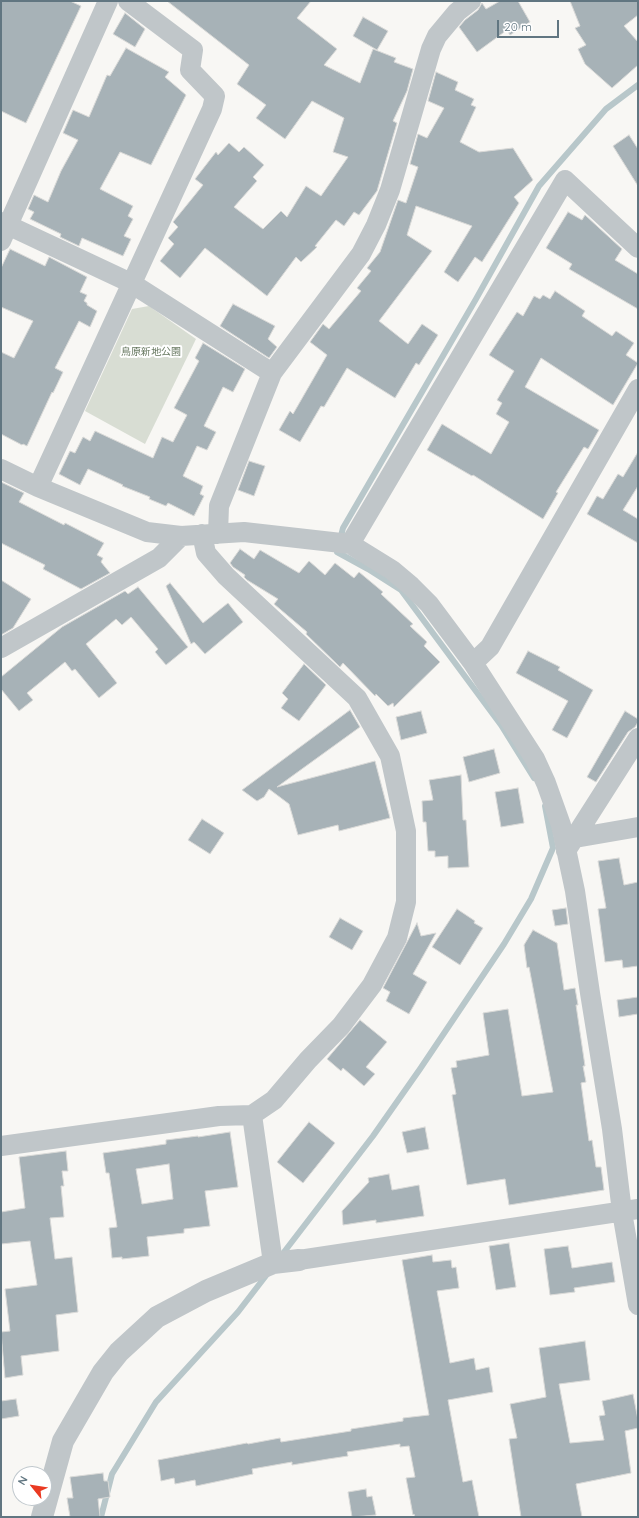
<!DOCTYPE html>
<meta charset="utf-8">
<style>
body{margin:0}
#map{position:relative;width:639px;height:1518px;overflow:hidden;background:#f8f7f4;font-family:Quicksand,sans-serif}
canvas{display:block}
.frame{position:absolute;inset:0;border:2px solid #617681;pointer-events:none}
.north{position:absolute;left:12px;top:1466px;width:40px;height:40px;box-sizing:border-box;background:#fff;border:1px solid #c0c8cd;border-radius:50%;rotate:300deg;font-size:11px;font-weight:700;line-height:16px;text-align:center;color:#617681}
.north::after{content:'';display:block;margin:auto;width:14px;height:18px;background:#ea3a22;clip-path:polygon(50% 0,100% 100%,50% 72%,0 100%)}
.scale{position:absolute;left:497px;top:20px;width:62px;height:18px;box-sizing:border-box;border:2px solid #617681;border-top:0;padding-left:5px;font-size:12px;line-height:14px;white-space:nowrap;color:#617681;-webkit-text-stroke:3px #fff;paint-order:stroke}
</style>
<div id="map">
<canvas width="639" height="1518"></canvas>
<div class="frame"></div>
<div class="north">N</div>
<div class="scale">20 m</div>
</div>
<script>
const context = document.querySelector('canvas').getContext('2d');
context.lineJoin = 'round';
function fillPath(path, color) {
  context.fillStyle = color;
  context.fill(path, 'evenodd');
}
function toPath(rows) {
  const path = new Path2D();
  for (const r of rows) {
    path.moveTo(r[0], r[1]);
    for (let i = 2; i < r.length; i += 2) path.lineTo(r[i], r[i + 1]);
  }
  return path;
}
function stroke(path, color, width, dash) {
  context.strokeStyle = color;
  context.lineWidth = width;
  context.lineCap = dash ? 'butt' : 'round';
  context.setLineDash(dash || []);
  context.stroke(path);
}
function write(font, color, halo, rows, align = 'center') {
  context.font = font + ' Quicksand,"Noto Sans JP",sans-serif';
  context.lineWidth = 4;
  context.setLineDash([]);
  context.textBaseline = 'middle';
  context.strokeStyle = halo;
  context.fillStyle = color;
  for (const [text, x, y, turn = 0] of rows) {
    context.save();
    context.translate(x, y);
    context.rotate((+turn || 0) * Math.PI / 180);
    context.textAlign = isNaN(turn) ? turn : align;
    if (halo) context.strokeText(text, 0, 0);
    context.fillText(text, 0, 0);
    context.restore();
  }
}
const green = toPath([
 [149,306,196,339,145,444,85,411,132,309]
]);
const stream = toPath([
 [534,778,501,725,401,590,368,569,337,552,343,528,476,299,539,186,606,109,638,85],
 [281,1256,373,1136,420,1069,504,944,531,899,553,848,545,806],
 [101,1517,112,1474,156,1402,238,1312,268,1273]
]);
const building = toPath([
 [1,1,70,1,81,6,26,123,1,111,1,1],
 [167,1,311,1,297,18,337,49,324,65,360,83,373,49,396,58,394,62,413,69,407,91,393,121,397,123,377,191,359,215,354,212,344,226,336,220,315,246,317,247,301,262,296,257,267,296,205,248,180,278,160,261,174,244,168,238,178,227,173,222,203,185,195,179,216,152,218,155,229,143,239,152,244,147,264,165,253,177,257,181,234,207,263,229,281,211,287,217,306,186,321,196,348,157,333,152,344,118,312,101,285,139,256,118,266,105,237,84,249,65,167,1],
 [500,1,518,1,530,22,510,35,507,30,477,52,459,27,465,20,478,10,482,3,486,9,500,1],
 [570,1,638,1,638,15,624,26,638,42,638,65,612,88,585,64,578,49,586,45,575,28,580,26,570,1],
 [125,13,145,29,135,47,113,34,125,13],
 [363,17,388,31,377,50,353,36,363,17],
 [126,48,169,72,165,77,186,95,151,165,120,152,100,189,133,206,128,216,133,219,124,236,131,239,123,256,82,238,79,246,60,237,61,234,30,219,34,212,28,209,34,195,48,202,61,171,78,140,63,133,73,110,89,117,107,75,110,76,126,48],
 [436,72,458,82,455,90,474,99,471,105,476,107,460,142,479,152,513,148,533,180,514,197,519,203,482,262,475,257,458,282,444,272,472,226,416,206,407,235,432,251,379,321,408,344,422,324,438,335,419,365,416,363,395,398,347,368,324,407,321,406,300,442,279,430,290,411,293,414,327,355,310,342,323,324,329,329,361,291,357,288,371,271,367,268,380,252,398,200,406,203,418,167,410,164,418,134,427,138,444,108,428,101,436,72],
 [629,135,638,149,638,186,613,146,629,135],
 [568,212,582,220,585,215,622,249,615,260,638,274,638,309,569,269,572,264,546,248,568,212],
 [10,249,45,266,49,257,87,277,80,292,87,295,84,301,87,303,87,305,97,311,90,327,79,321,55,368,63,372,53,393,52,392,27,446,23,444,22,445,1,434,1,352,14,358,33,321,1,307,1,268,10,249],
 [555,291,585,311,582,316,612,336,616,331,634,343,626,355,638,363,613,405,541,358,525,387,599,430,588,449,584,447,556,492,558,493,543,519,473,475,472,476,427,450,442,424,491,454,509,422,496,414,502,403,497,400,514,371,489,355,517,312,523,316,534,296,540,299,543,295,550,299,555,291],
 [233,304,275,326,268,339,277,347,269,358,220,326,233,304],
 [203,343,245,369,233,392,223,387,204,426,216,432,207,450,197,446,183,476,203,486,200,494,204,496,194,516,168,503,166,506,149,499,150,497,122,486,123,485,88,469,80,485,59,474,70,451,75,453,83,437,90,441,95,431,153,458,162,437,173,442,187,415,174,408,199,361,195,358,203,343],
 [638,452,638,486,623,510,638,519,638,543,587,514,597,496,603,499,618,474,623,477,638,452],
 [249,461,265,466,254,496,238,490,249,461],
 [1,482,24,493,19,502,64,525,65,523,104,543,97,555,103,558,101,562,110,573,81,589,43,569,45,565,1,543,1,482],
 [240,549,254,559,260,550,299,573,309,561,325,575,335,563,354,578,359,572,383,592,381,594,413,624,410,626,427,642,424,646,440,662,394,707,393,703,388,706,376,694,375,696,343,663,340,667,306,634,307,632,274,604,278,599,247,580,244,577,245,575,233,567,230,563,240,549],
 [1,580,31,599,13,628,1,635,1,580],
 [170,583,203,623,228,603,243,622,205,654,194,642,191,644,166,586,170,583],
 [138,587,188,647,166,665,155,652,158,649,131,617,122,625,116,619,86,644,117,683,99,698,75,669,72,671,65,662,27,693,33,700,19,711,1,689,1,677,62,627,125,591,128,594,138,587],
 [528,651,560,667,558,670,593,690,567,738,552,730,568,701,516,673,528,651],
 [304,664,326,685,299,721,281,708,288,699,282,693,304,664],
 [350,710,360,727,277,787,375,761,390,818,339,831,338,825,298,835,289,804,269,789,264,797,257,801,242,790,350,710],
 [421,711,427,733,401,740,396,717,421,711],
 [625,711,638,719,638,722,635,727,628,732,596,782,587,777,625,711],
 [494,749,500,773,469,782,463,757,494,749],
 [461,775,463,820,466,820,469,867,448,868,448,856,435,857,435,851,428,851,426,822,423,822,422,801,433,800,429,780,461,775],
 [518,788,524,823,501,827,495,792,518,788],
 [202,819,224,833,210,854,188,840,202,819],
 [619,858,624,885,638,882,638,966,623,968,622,960,605,962,598,909,606,908,598,861,619,858],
 [566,908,568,924,555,926,552,910,566,908],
 [457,909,475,921,474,923,483,928,460,965,432,947,457,909],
 [340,918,363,931,352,950,329,937,340,918],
 [417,923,421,936,436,933,413,974,427,982,409,1014,386,1001,390,992,383,988,417,923],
 [533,930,557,943,564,990,575,988,578,1005,576,1005,585,1066,583,1066,586,1082,581,1083,589,1141,592,1140,596,1167,601,1167,604,1190,509,1205,505,1179,467,1185,452,1095,456,1094,451,1068,457,1067,456,1061,489,1055,483,1013,508,1009,522,1096,553,1092,529,967,527,968,524,945,533,930],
 [638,997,638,1014,619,1017,617,1000,638,997],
 [360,1020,387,1042,366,1067,375,1074,364,1086,343,1068,341,1071,327,1059,360,1020],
 [309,1122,335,1143,303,1183,277,1162,309,1122],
 [425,1127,429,1149,407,1153,402,1132,425,1127],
 [230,1132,238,1187,205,1191,210,1226,184,1229,184,1233,147,1237,149,1256,122,1259,122,1257,112,1258,109,1228,117,1227,109,1173,106,1173,103,1153,166,1144,166,1140,198,1136,198,1137,230,1132],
 [169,1164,173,1199,142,1204,136,1169,169,1164],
 [66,1151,68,1171,62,1171,64,1186,61,1186,64,1217,50,1218,55,1259,72,1257,78,1312,56,1315,59,1351,21,1356,23,1375,5,1378,1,1332,10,1331,5,1289,37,1285,30,1241,1,1244,1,1212,25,1208,19,1157,66,1151],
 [389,1174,392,1190,419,1185,424,1216,376,1223,376,1220,343,1225,342,1211,369,1182,368,1178,389,1174],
 [509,1243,516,1287,496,1290,489,1246,509,1243],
 [568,1246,572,1268,612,1262,615,1282,574,1288,575,1292,550,1295,544,1249,568,1246],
 [432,1255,433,1262,451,1260,452,1268,456,1267,459,1288,437,1291,450,1363,474,1358,476,1370,489,1367,493,1392,448,1400,463,1482,472,1480,479,1517,415,1517,414,1514,413,1515,406,1478,415,1477,409,1446,400,1447,400,1444,347,1452,348,1456,328,1459,292,1465,292,1462,252,1469,253,1474,196,1486,195,1480,175,1484,174,1478,161,1481,158,1460,247,1443,248,1444,280,1438,281,1442,351,1431,351,1429,403,1421,403,1418,429,1415,402,1260,432,1255],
 [585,1341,590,1380,559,1384,570,1443,604,1440,599,1416,605,1415,602,1401,633,1394,638,1420,638,1428,625,1431,631,1473,576,1484,582,1517,521,1517,509,1439,517,1438,510,1404,546,1397,539,1348,585,1341],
 [16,1399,19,1416,1,1419,1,1401,16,1399],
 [103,1473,104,1481,108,1481,110,1497,98,1499,100,1517,70,1517,67,1498,73,1498,70,1477,103,1473],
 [366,1489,367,1497,372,1496,376,1515,352,1517,348,1492,366,1489]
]);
const minor = toPath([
 [1,222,131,283,272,373],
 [1,241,108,1],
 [1,469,38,487,147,532,181,536,244,532,350,544,392,570,411,586,429,604,473,663,535,759,546,783,561,825,575,891,590,993,612,1129,622,1212,638,1305],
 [38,487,212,109,215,96,190,70,193,50,128,1],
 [218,534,219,506,272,373,361,254,376,225,390,190,431,49,437,36,457,12,471,1],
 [350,544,565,180,638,248],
 [1,648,159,558,181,536],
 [473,663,490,647,638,389],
 [575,838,638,827],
 [566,851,638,738],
 [252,1115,273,1263],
 [1,1146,219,1116,252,1115,274,1100,308,1060,341,1026,372,985,397,938,406,902,406,831,390,756,357,698,226,576,206,553,202,534],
 [299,1260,638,1209]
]);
const tertiary = toPath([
 [42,1517,63,1441,103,1372,119,1352,157,1317,206,1291,273,1263,299,1260]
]);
const parkNames = [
 ["鳥原新地公園",151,352]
];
fillPath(green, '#d8ddd3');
stroke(stream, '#b8c7ca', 6);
fillPath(building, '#a7b2b7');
stroke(building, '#d9d9d7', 1);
stroke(minor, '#c0c6c9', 20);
stroke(tertiary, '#c0c6c9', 22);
write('10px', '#677860', '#fff', parkNames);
</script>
